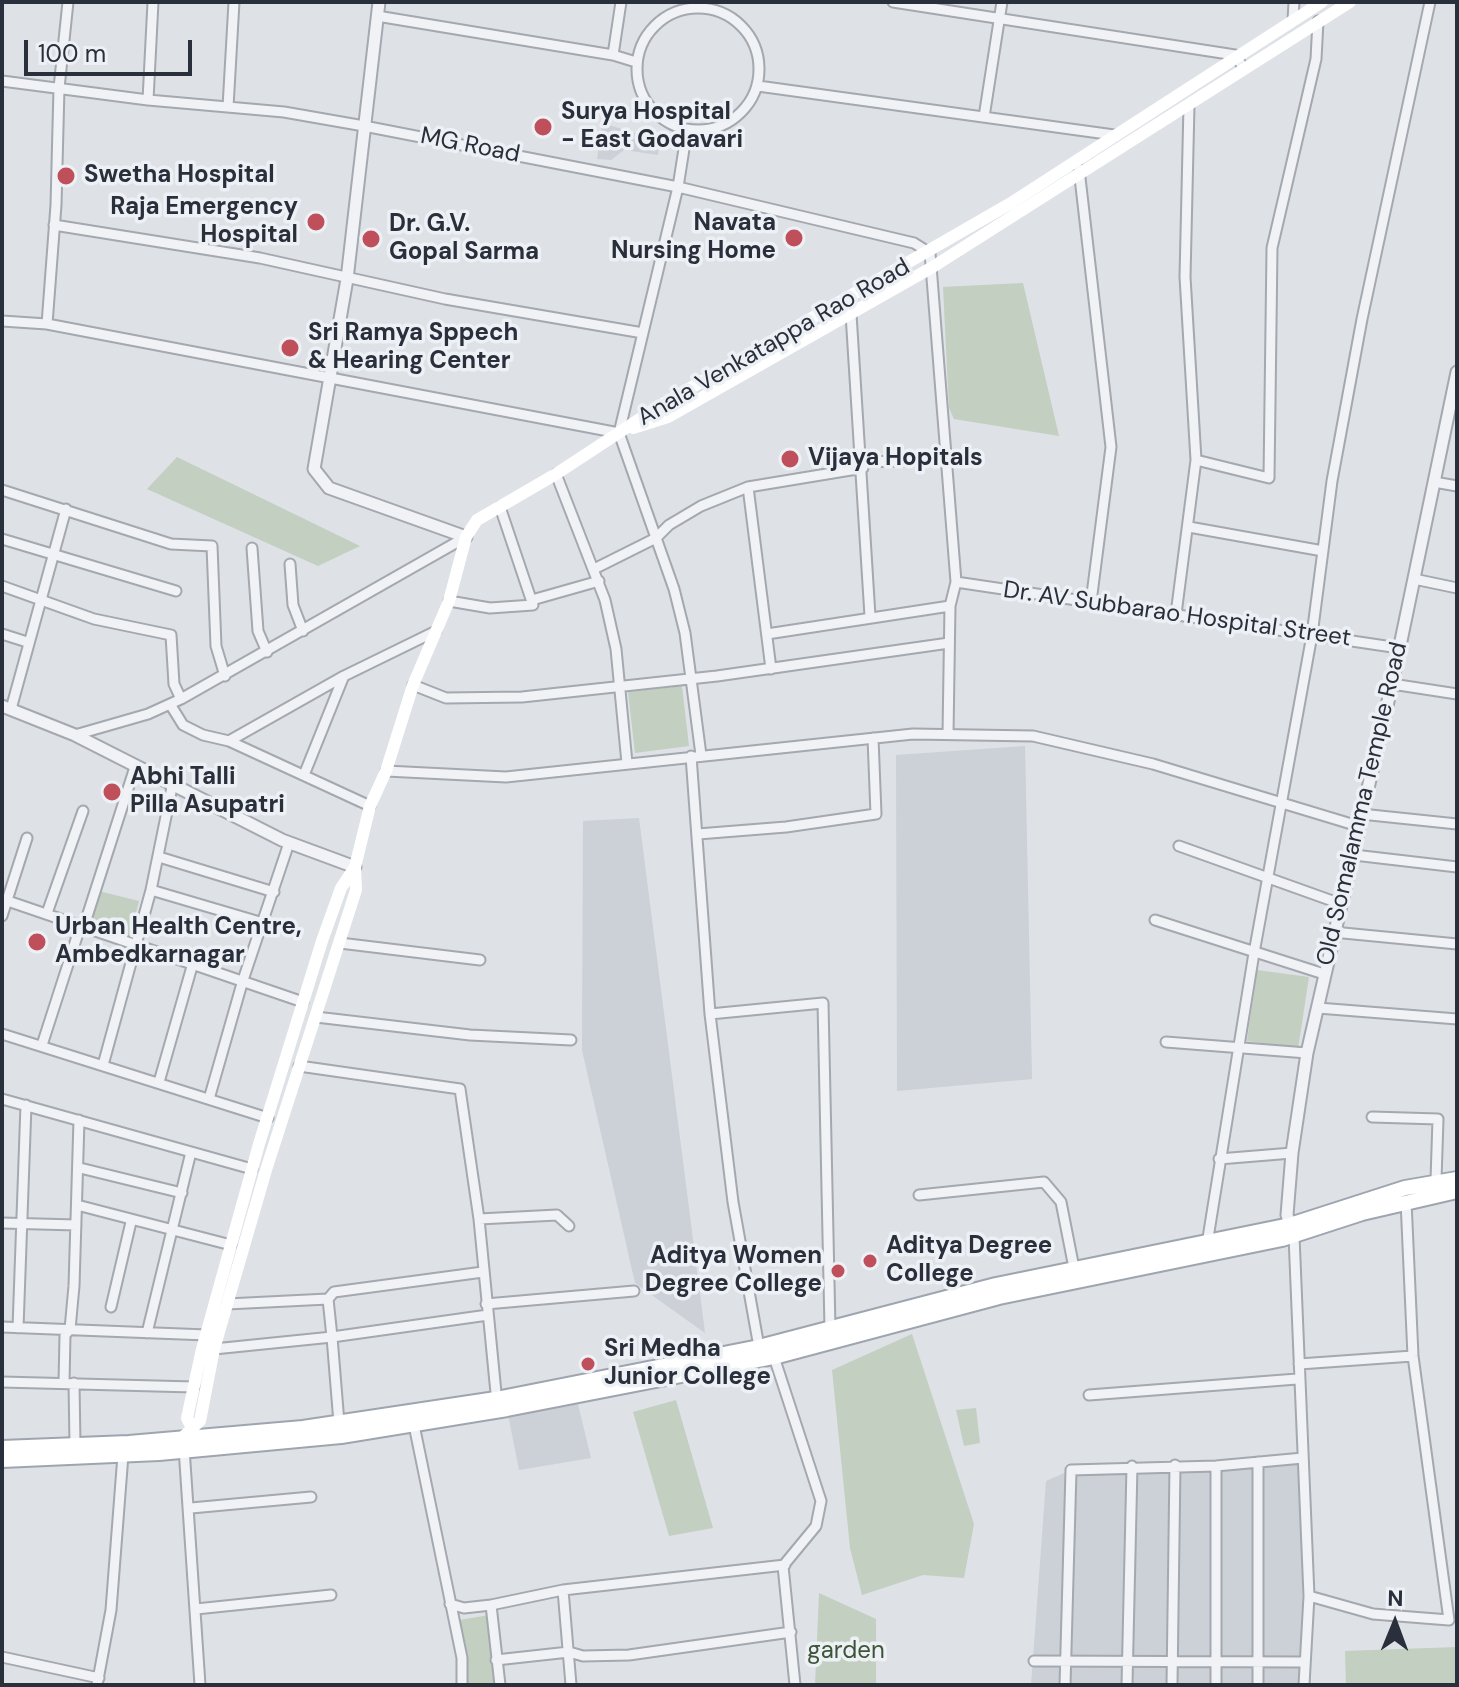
<!DOCTYPE html>
<style>
body{margin:0}
#map{position:relative;width:1459px;height:1687px;overflow:hidden;background:#dee1e6;font-family:"DM Sans",sans-serif}
canvas{display:block}
.frame{position:absolute;inset:0;border:4px solid #292f3b;pointer-events:none}
.north{position:absolute;left:1355px;top:1583px;width:80px;height:80px;-webkit-text-stroke:6px #edf0f4;paint-order:stroke;rotate:1deg;font-size:22px;font-weight:700;line-height:32px;text-align:center;color:#292f3b}
.north::after{content:'';display:block;margin:auto;width:28px;height:36px;background:#292f3b;clip-path:polygon(50% 0,100% 100%,50% 72%,0 100%)}
.scale{position:absolute;left:24px;top:40px;width:168px;height:36px;box-sizing:border-box;border:4px solid #292f3b;border-top:0;padding-left:10px;font-size:24px;line-height:28px;white-space:nowrap;color:#292f3b;-webkit-text-stroke:6px #edf0f4;paint-order:stroke}
</style>
<div id="map">
<canvas width="1459" height="1687"></canvas>
<div class="frame"></div>
<div class="north">N</div>
<div class="scale">100 m</div>
</div>
<script>
const context = document.querySelector('canvas').getContext('2d');
context.lineJoin = 'round';
function fillPath(path, color) {
  context.fillStyle = color;
  context.fill(path, 'evenodd');
}
function toPath(rows) {
  const path = new Path2D();
  for (const r of rows) {
    if (r.length === 3) {
      path.moveTo(r[0] + r[2], r[1]);
      path.arc(r[0], r[1], r[2], 0, 2 * Math.PI);
      continue;
    }
    path.moveTo(r[0], r[1]);
    for (let i = 2; i < r.length; i += 2) path.lineTo(r[i], r[i + 1]);
  }
  return path;
}
function stroke(path, color, width, dash) {
  context.strokeStyle = color;
  context.lineWidth = width;
  context.lineCap = dash ? 'butt' : 'round';
  context.setLineDash(dash || []);
  context.stroke(path);
}
function write(font, color, halo, rows, align = 'center') {
  context.font = font + ' "DM Sans",sans-serif';
  context.lineWidth = 7;
  context.setLineDash([]);
  context.textBaseline = 'middle';
  context.strokeStyle = halo;
  context.fillStyle = color;
  for (const [text, x, y, turn = 0] of rows) {
    context.save();
    context.translate(x, y);
    context.rotate((+turn || 0) * Math.PI / 180);
    context.textAlign = isNaN(turn) ? turn : align;
    if (halo) context.strokeText(text, 0, 0);
    context.fillText(text, 0, 0);
    context.restore();
  }
}
const built = toPath([
 [602,123,659,140,658,155,624,150,611,160,597,159],
 [1025,746,1032,1079,897,1091,896,755],
 [639,818,705,1333,635,1283,582,1050,583,821],
 [576,1396,591,1458,519,1470,507,1409],
 [1303,1458,1302,1685,1031,1685,1046,1481,1071,1470]
]);
const green = toPath([
 [1023,283,1059,436,954,419,949,408,943,287],
 [177,457,360,546,318,566,147,489],
 [682,686,689,746,635,753,628,692],
 [99,891,139,901,130,936,90,926],
 [1257,970,1309,977,1298,1049,1247,1041],
 [912,1334,974,1524,964,1578,923,1575,862,1595,850,1548,832,1370],
 [676,1400,713,1528,669,1536,633,1412],
 [976,1408,980,1443,964,1446,956,1410],
 [819,1593,876,1619,876,1685,815,1685],
 [489,1615,499,1685,459,1685,454,1621],
 [1457,1647,1457,1685,1346,1685,1345,1651]
]);
const minor = toPath([
 [893,2,1235,55,1243,67],
 [698,69,61],
 [377,16,613,55,636,62],
 [1293,20,1294,2],
 [613,55,621,2],
 [2,81,148,100,284,112,364,126,678,187,914,243,930,253,956,582,950,606,948,734],
 [758,86,1114,135],
 [148,100,153,2],
 [228,107,234,2],
 [984,117,1002,2],
 [687,130,678,187,619,433,674,589,685,633,701,755],
 [1079,169,1111,447,1091,602],
 [54,225,260,258,445,299,643,333],
 [851,314,870,616],
 [2,321,47,324,619,433],
 [47,324,56,205,59,88,68,2],
 [1196,460,1269,478,1272,248,1316,59,1318,21],
 [862,462,946,460],
 [556,474,605,600,616,649,627,763],
 [1434,482,1457,486],
 [748,487,771,669],
 [2,490,171,544,212,546,216,646,225,676],
 [1189,527,1323,551],
 [2,539,176,591],
 [252,548,258,631,267,652],
 [290,564,293,605,303,631],
 [594,569,656,538,669,525,701,506,748,487,863,468],
 [1414,579,1457,588],
 [956,582,1399,648],
 [2,586,94,619,171,635,174,684,181,699],
 [532,600,599,581],
 [449,601,490,608,533,605,500,507],
 [1176,614,1196,460,1185,277,1189,105],
 [2,634,27,642],
 [767,634,950,606],
 [1392,684,1457,694],
 [413,685,446,698,522,697,717,676,949,643],
 [170,704,183,725,203,735,229,741,370,806],
 [11,709,66,509],
 [75,735,148,714,181,699,466,537],
 [229,741,344,676,436,631],
 [691,756,710,1014,733,1202,759,1347,774,1357,821,1501,816,1526,783,1566,795,1685],
 [386,771,506,777,913,734,1033,736,1153,764,1358,826],
 [304,775,343,678],
 [1361,814,1457,824],
 [698,834,786,827,876,814,873,738],
 [1179,846,1341,904],
 [1354,855,1457,867],
 [159,857,274,892],
 [151,890,263,923],
 [2,899,303,1002],
 [47,913,83,811],
 [2,916,27,838],
 [1155,920,1324,974],
 [84,926,135,767],
 [1333,932,1457,944],
 [340,943,480,960],
 [1318,1008,1457,1019],
 [710,1014,823,1003,830,1328],
 [316,1017,470,1035,571,1040],
 [2,1034,268,1118],
 [1166,1042,1307,1053],
 [42,1045,81,924],
 [103,1065,151,890,172,787],
 [299,1066,460,1089,479,1219,497,1403],
 [159,1082,193,963],
 [2,1099,252,1169],
 [209,1099,243,980,289,843],
 [1372,1117,1438,1119,1436,1180],
 [1219,1159,1292,1153],
 [80,1168,182,1193],
 [919,1195,1044,1182,1061,1202,1074,1268],
 [77,1205,231,1245],
 [479,1219,557,1215,569,1226],
 [2,1223,76,1225],
 [1294,1236,1309,1596,1304,1685],
 [1207,1244,1254,953,1312,635,1332,481,1362,319,1430,2],
 [328,1299,332,1337,488,1315],
 [227,1304,328,1299,334,1292,483,1272],
 [486,1304,634,1291],
 [111,1307,131,1222],
 [2,1327,207,1335],
 [18,1328,26,1105],
 [147,1333,191,1152],
 [214,1349,332,1337,339,1423],
 [1299,1364,1413,1356],
 [2,1382,194,1387],
 [64,1383,65,1335,70,1329,74,1286,79,1120],
 [74,1383,75,1445],
 [1089,1395,1297,1379],
 [414,1425,462,1658,462,1685],
 [184,1448,200,1685],
 [1258,1462,1258,1685],
 [1216,1466,1216,1685],
 [191,1508,311,1497],
 [563,1590,571,1685],
 [1309,1596,1373,1614,1449,1620,1413,1356,1406,1201],
 [450,1604,464,1608,491,1605,563,1590,785,1565],
 [491,1605,500,1685],
 [196,1609,331,1595],
 [2,1657,99,1678],
 [496,1660,569,1652,583,1656,629,1655,791,1632],
 [1034,1661,1303,1662],
 [97,1685,111,1610,123,1455],
 [1065,1685,1071,1470,1216,1466,1303,1458],
 [1127,1685,1132,1466],
 [1172,1685,1175,1465]
]);
const tertiary = toPath([
 [379,2,347,279,314,469,329,488,466,537],
 [2,706,75,735,282,840,355,867],
 [1292,1232,1287,1215,1292,1153,1307,1053,1392,684,1457,372]
]);
const secondary = toPath([
 [633,428,668,417,931,268,1350,2],
 [192,1428,187,1418,202,1349,259,1144,322,941,341,888,355,867],
 [183,1437,200,1421,214,1349,266,1170,356,890,355,867,370,806,386,771,413,685,449,601,466,537,477,520,556,474,661,405,1011,203,1322,2]
]);
const primary = toPath([
 [2,1448,129,1443,303,1428,496,1399,759,1347,996,1285,1290,1225,1405,1188,1457,1179],
 [2,1460,159,1453,341,1436,507,1409,774,1357,999,1297,1282,1239,1362,1213,1457,1191]
]);
const markers = [
 [543,127,10,"#bf4f5b"],
 [66,176,10,"#bf4f5b"],
 [316,222,10,"#bf4f5b"],
 [794,238,10,"#bf4f5b"],
 [371,239,10,"#bf4f5b"],
 [290,348,10,"#bf4f5b"],
 [790,459,10,"#bf4f5b"],
 [112,792,10,"#bf4f5b"],
 [37,942,10,"#bf4f5b"],
 [870,1261,8,"#bf4f5b"],
 [838,1271,8,"#bf4f5b"],
 [588,1364,8,"#bf4f5b"]
];
const poiNames = [
 ["Surya Hospital",561,113],
 ["- East Godavari",561,141],
 ["Swetha Hospital",84,176],
 ["Raja Emergency",298,208,"right"],
 ["Hospital",298,236,"right"],
 ["Navata",776,224,"right"],
 ["Nursing Home",776,252,"right"],
 ["Dr. G.V.",389,225],
 ["Gopal Sarma",389,253],
 ["Sri Ramya Sppech",308,334],
 ["& Hearing Center",308,362],
 ["Vijaya Hopitals",808,459],
 ["Abhi Talli",130,778],
 ["Pilla Asupatri",130,806],
 ["Urban Health Centre,",55,928],
 ["Ambedkarnagar",55,956],
 ["Aditya Degree",886,1247],
 ["College",886,1275],
 ["Aditya Women",822,1257,"right"],
 ["Degree College",822,1285,"right"],
 ["Sri Medha",604,1350],
 ["Junior College",604,1378]
];
const streetNames = [
 ["MG Road",470,146,11],
 ["Anala Venkatappa Rao Road",774,343,-30],
 ["Dr. AV Subbarao Hospital Street",1177,615,8],
 ["Old Somalamma Temple Road",1363,804,-77]
];
const parkNames = [
 ["garden",846,1652]
];
fillPath(built, '#ccd0d7');
fillPath(green, '#c3cfc0');
stroke(minor, '#a4a8af', 13);
stroke(tertiary, '#a4a8af', 15);
stroke(primary, '#9fa5b0', 18);
stroke(minor, '#f0f2f5', 9);
stroke(tertiary, '#f0f2f5', 11);
stroke(secondary, '#fff', 12);
stroke(primary, '#fff', 14);
for (const [x, y, r, color] of markers) {
  const dot = new Path2D();
  dot.arc(x, y, r, 0, 2 * Math.PI);
  context.fillStyle = color;
  context.fill(dot);
  stroke(dot, '#edf0f4', 3);
}
write('bold 24px', '#292f3b', '#edf0f4', poiNames, 'left');
write('24px', '#292f3b', '#edf0f4', streetNames);
write('24px', '#3c5538', '#edf0f4', parkNames);
</script>
